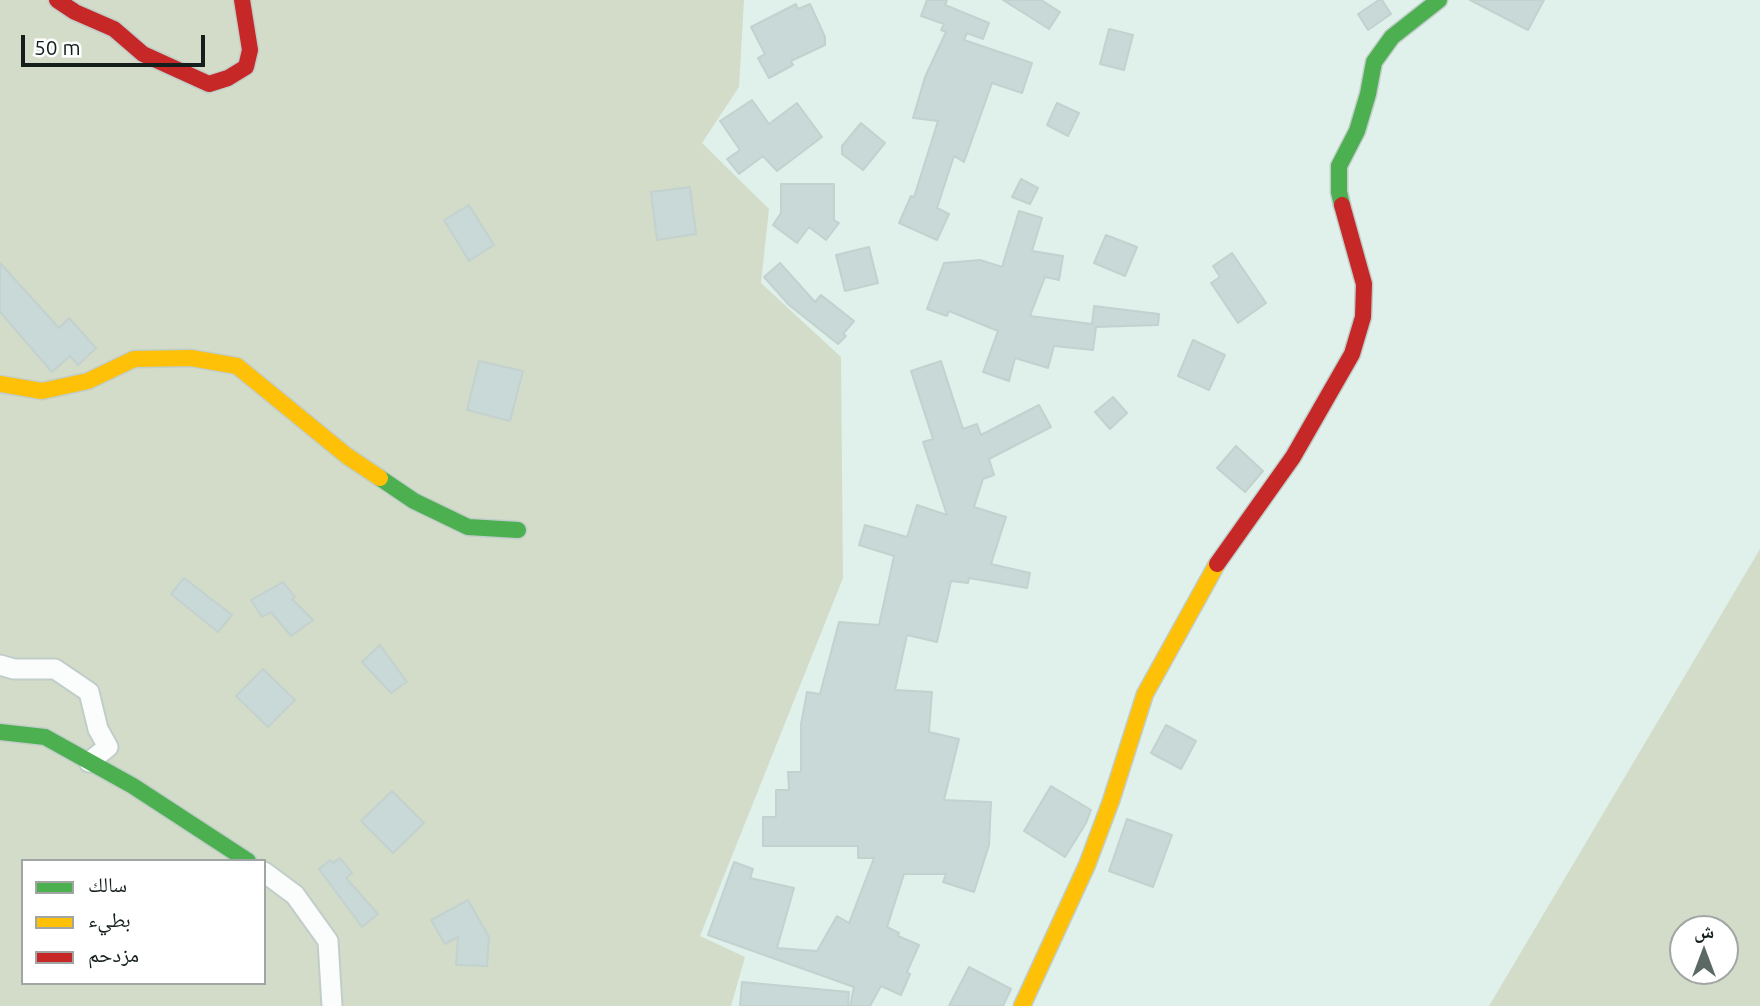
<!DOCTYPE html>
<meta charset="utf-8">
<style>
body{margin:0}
#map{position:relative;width:1760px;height:1006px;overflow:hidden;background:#e0f1eb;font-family:Ubuntu,"Noto Naskh Arabic",sans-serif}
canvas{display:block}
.legend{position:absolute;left:21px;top:859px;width:245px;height:126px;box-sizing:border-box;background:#fff;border:2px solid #a1a5a4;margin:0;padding:9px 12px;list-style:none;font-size:21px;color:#141f1b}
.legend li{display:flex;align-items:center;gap:14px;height:35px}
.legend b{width:35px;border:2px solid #a1a5a4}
.north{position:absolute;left:1669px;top:915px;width:70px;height:70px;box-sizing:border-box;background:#fff;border:2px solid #a1a5a4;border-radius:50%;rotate:0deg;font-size:19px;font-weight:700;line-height:28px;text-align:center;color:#141f1b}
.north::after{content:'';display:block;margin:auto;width:24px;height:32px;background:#5b6864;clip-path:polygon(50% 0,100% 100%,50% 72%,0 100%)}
.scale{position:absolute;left:21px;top:35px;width:184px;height:32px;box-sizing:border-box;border:4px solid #141f1b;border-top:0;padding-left:9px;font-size:21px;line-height:24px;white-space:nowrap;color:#141f1b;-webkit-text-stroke:5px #fff;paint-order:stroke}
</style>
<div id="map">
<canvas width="1760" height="1006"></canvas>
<ul class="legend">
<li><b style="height:9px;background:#4caf50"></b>سالك</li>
<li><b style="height:9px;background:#ffc107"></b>بطيء</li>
<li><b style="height:9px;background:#c62828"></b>مزدحم</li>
</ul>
<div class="north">ش</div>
<div class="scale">50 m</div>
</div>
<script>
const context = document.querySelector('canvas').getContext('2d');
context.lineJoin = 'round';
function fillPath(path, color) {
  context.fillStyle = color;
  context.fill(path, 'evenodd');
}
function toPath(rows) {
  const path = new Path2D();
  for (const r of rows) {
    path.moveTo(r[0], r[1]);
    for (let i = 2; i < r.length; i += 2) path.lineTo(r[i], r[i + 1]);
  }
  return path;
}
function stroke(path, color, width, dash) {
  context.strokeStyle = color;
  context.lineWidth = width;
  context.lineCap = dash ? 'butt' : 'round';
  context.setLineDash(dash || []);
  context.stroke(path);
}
const green = toPath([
 [0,0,744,0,739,87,702,143,769,209,761,283,841,357,843,578,700,936,745,957,731,1006,0,1006],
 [23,861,264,861,264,983,23,983],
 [1760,549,1760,1006,1489,1006],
 [1683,929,1725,929,1725,971,1683,971]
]);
const building = toPath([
 [927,0,947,0,945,5,989,23,983,39,967,33,964,40,1032,63,1022,93,992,83,964,162,954,156,937,208,949,214,937,240,899,223,911,196,914,197,938,121,913,118,925,77,946,32,941,30,944,24,921,16,927,0],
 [1003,0,1041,0,1060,12,1049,29,1003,0],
 [1379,0,1382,0,1391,14,1368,30,1358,14,1379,0],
 [1470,0,1544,0,1528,30,1470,0],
 [796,4,798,9,810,4,825,37,825,45,791,61,793,65,769,78,758,58,765,54,751,27,796,4],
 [1109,29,1133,35,1124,70,1100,64,1109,29],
 [752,100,769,124,797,103,822,137,777,171,763,156,739,174,727,159,740,150,720,121,752,100],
 [1057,103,1079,113,1068,136,1047,125,1057,103],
 [861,123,885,143,863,170,842,154,842,146,861,123],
 [1021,179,1038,188,1030,204,1012,197,1021,179],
 [781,184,834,184,834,220,839,223,826,240,809,227,797,243,773,225,781,213,781,184],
 [690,187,696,234,657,240,651,192,690,187],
 [469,205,494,245,469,261,444,220,469,205],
 [1019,211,1042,218,1032,251,1063,256,1059,280,1045,277,1030,316,1092,324,1094,306,1159,314,1158,325,1096,327,1093,350,1054,346,1048,368,1015,358,1009,381,983,372,998,331,949,311,947,316,927,309,944,263,980,260,1002,267,1019,211],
 [1106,235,1137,247,1125,276,1094,263,1106,235],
 [869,247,878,283,845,291,836,255,869,247],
 [1232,253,1266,303,1238,323,1211,283,1220,277,1213,266,1232,253],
 [0,263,59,328,69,318,96,348,78,365,70,356,52,372,0,312,0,263],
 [780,263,815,302,821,295,854,321,843,334,846,336,838,344,789,305,764,277,780,263],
 [1193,340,1225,355,1209,390,1178,376,1193,340],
 [479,361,523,371,510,421,467,410,479,361],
 [941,361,963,429,977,424,981,435,1039,405,1051,427,989,459,994,475,983,479,974,507,1006,517,991,564,1030,573,1027,588,969,578,968,583,951,581,937,642,907,635,895,690,932,692,929,732,959,739,944,800,991,802,989,845,974,892,943,882,946,874,904,874,887,927,899,933,898,936,919,945,907,972,910,974,901,995,881,986,870,1006,850,1006,854,987,708,935,734,862,753,869,750,878,794,888,777,948,817,951,837,916,849,923,874,858,858,858,858,846,763,846,763,817,776,817,776,790,789,790,788,772,801,772,801,724,807,692,820,694,839,622,879,625,894,556,859,545,865,525,907,537,917,505,947,515,923,442,933,439,911,371,941,361],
 [1113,397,1127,413,1110,429,1095,412,1113,397],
 [1236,446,1263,471,1245,492,1217,468,1236,446],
 [184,578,232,615,218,632,171,594,184,578],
 [283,582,295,597,292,599,313,620,291,636,271,612,262,617,251,600,283,582],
 [380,645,407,682,391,693,362,662,380,645],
 [263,669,295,700,268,727,236,696,263,669],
 [1166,725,1196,741,1181,769,1151,753,1166,725],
 [1051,786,1091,810,1086,823,1065,857,1024,831,1051,786],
 [392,791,424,823,393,853,361,821,392,791],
 [1127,819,1172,835,1153,887,1109,871,1127,819],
 [340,858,352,873,346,878,378,914,362,927,319,869,330,860,333,863,340,858],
 [468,900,489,937,487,966,456,965,458,937,445,944,431,920,468,900],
 [969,967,1011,989,1003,1006,949,1006,969,967],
 [742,982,849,992,848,1006,740,1006,742,982]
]);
const street = toPath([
 [0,665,14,669,55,669,89,692,98,729,108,747,89,762],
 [264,872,295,895,328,941,332,1006]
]);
const fast = toPath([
 [1342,205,1339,192,1339,166,1357,131,1368,94,1374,62,1392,37,1439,0],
 [380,478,414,501,468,527,518,530],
 [0,732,45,737,133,786,248,861]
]);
const slow = toPath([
 [0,384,42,391,88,381,134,359,191,358,237,366,347,456,380,478],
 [1022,1006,1087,865,1111,801,1145,694,1217,564]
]);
const jam = toPath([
 [57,0,75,12,114,29,143,54,209,84,228,78,246,67,250,50,242,0],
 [1217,564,1293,457,1352,354,1363,317,1364,284,1342,205]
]);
fillPath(green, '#d3dcc9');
fillPath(building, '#c9d9d7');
stroke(building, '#c3d1cf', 2);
stroke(street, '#c0cdc8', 23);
stroke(fast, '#c0cdc8', 19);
stroke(slow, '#c0cdc8', 19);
stroke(jam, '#c0cdc8', 19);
stroke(street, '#fafdfc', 19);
stroke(fast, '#4caf50', 16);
stroke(slow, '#ffc107', 16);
stroke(jam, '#c62828', 16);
</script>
